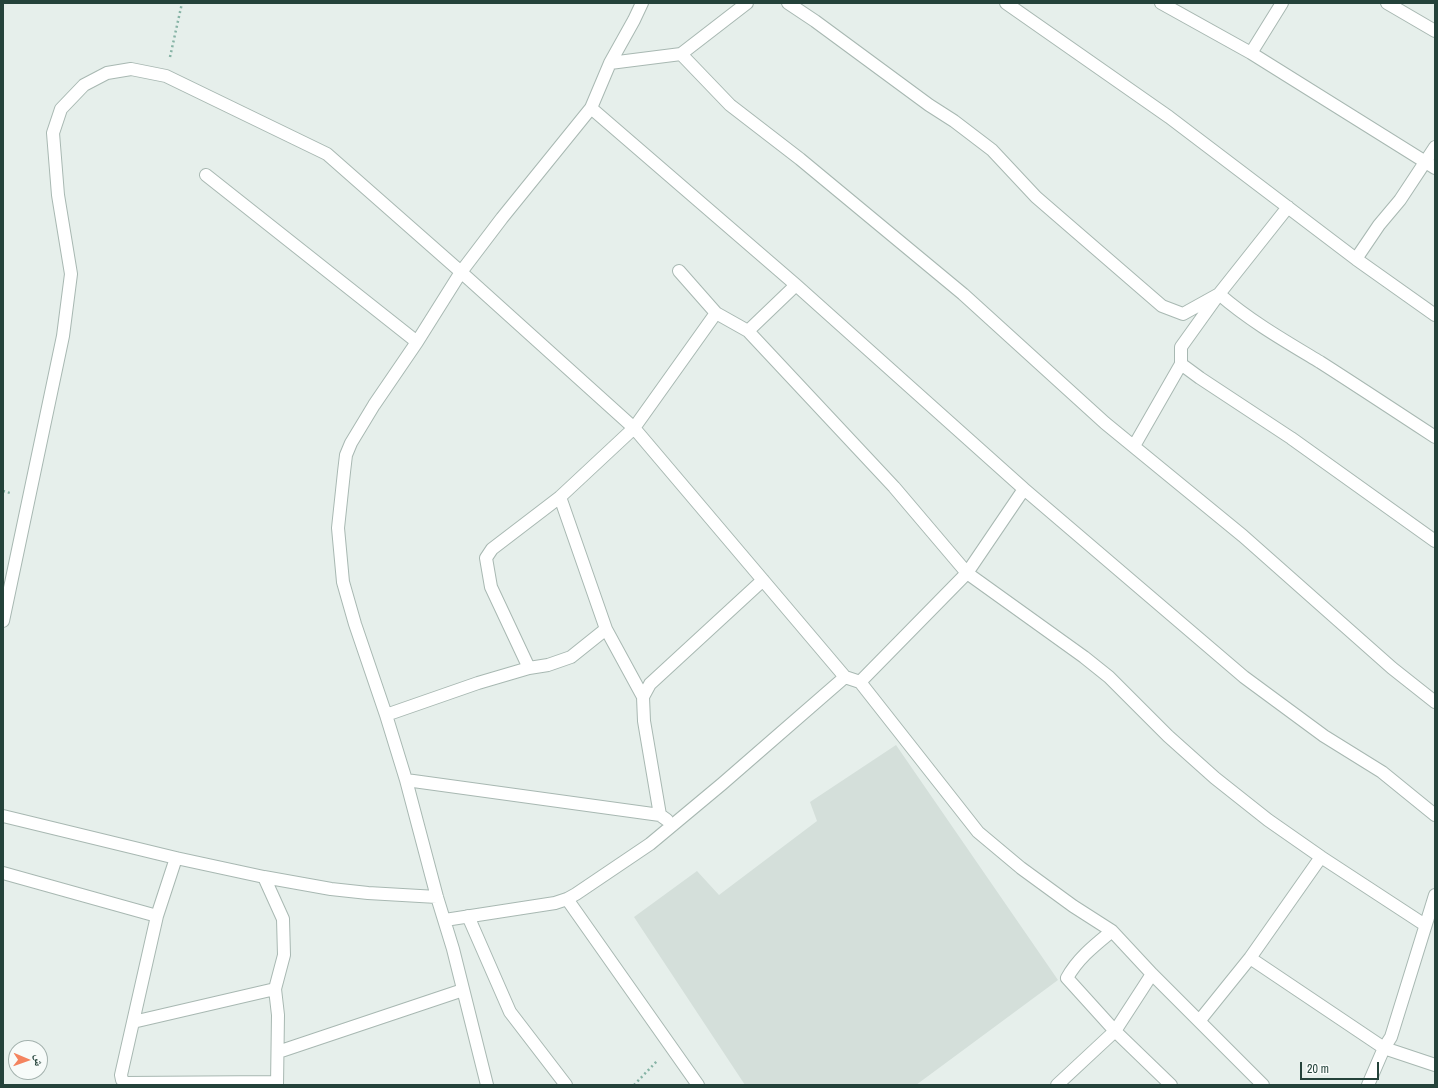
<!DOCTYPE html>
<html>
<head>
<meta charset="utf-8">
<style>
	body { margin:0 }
	#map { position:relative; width:1438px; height:1088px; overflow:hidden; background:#e6efeb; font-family:"Archivo Narrow","Noto Naskh Arabic",sans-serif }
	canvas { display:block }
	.frame { position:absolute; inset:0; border:4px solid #24423a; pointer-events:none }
	.north { position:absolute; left:8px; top:1040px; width:40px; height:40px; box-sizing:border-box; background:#f7fbf9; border:1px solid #a3b1ad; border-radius:50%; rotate:92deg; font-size:11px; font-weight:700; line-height:16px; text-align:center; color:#24423a }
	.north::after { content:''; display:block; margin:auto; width:14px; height:18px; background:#f4845f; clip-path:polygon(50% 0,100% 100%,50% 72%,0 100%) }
	.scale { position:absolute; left:1300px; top:1062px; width:79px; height:18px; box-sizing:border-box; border:2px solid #24423a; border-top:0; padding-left:5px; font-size:12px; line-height:14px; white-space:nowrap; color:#24423a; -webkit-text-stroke:3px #f7fbf9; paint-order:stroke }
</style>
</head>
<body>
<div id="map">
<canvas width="1438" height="1088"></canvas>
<div class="frame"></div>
<div class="north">ش</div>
<div class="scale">20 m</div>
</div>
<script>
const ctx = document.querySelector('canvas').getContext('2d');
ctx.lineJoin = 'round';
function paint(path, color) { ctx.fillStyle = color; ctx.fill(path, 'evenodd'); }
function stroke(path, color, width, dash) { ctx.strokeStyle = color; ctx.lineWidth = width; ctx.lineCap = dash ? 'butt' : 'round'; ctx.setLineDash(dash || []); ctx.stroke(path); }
const built = new Path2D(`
	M896,745l162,235 -142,105h-171l-111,-168 63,-46 22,24 98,-74 -7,-19z`);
const path = new Path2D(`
	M170,57l12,-54
	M3,491l7,2
	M634,1085l24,-25`);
const street = new Path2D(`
	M788,3l27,18 114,84 25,16 38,29 44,47 126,109 21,8 36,-20c31,27 66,47 101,68 39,25 77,50 115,75
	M1006,3l163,114 187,142 79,56
	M1161,3l90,50 184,115
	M1387,3l48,28
	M1251,53l31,-50
	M681,54l49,51 70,54 163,135 142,129 138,113 149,132 43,34
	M610,63l71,-9 66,-51
	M591,108l205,177 228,204 220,188 80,59 58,36 53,43
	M206,175l211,167
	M1288,207l-69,87 -38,53v17l19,14 91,60 144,103
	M1356,259l23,-34 21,-25 35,-53
	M679,271l37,42 32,18 146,156 73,86 117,84 25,20 59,59 47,42 53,42 53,37 104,68
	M748,331l48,-46
	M1134,446l47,-82
	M560,497l46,132 37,68
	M3,621l60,-285 8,-62 -13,-79 -5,-62 8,-24 23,-24 23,-12 24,-4 35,7 161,78 134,118 173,156 211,249 15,5 118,150 43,36 52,38 39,25 40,43 111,111
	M529,668l-38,-81 -5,-29 6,-9 68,-52 74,-69 82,-115
	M860,682l107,-109 57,-84
	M386,715l92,-32 51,-15 19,-3 23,-8 35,-28
	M406,780l254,35 7,5
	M660,815l-16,-94 -1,-24 7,-13 113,-104
	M3,816l173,42 88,19 67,12 37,4 69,4
	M176,858l-19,58 -36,159 1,5 4,3 151,-1
	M3,873l154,43
	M264,877l19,42 1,36 -9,34 3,26 -1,70
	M567,899l131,186
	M468,916l42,96 56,73
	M445,920l110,-17 12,-4 9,-5 74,-50 72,-60 123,-107
	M1112,931c-17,14 -34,27 -45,47l48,53 56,54
	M1250,958l134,90 51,17
	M1200,1020l50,-62 71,-101
	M133,1022l142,-33
	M278,1052l185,-62
	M487,1085l-34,-136 -16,-52 -31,-117 -20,-65 -31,-91 -12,-42 -5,-54 6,-56 2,-17 5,-12 23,-38 43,-63 44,-70 41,-54 89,-110 19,-45 24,-43 8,-17
	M1057,1085l58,-54 37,-57
	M1368,1085l16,-37 7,-11 44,-142`);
paint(built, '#d4dfda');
stroke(street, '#a8b8b2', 14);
stroke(path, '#86b3a5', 2.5, [2, 3]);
stroke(street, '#fff', 12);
</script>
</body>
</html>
